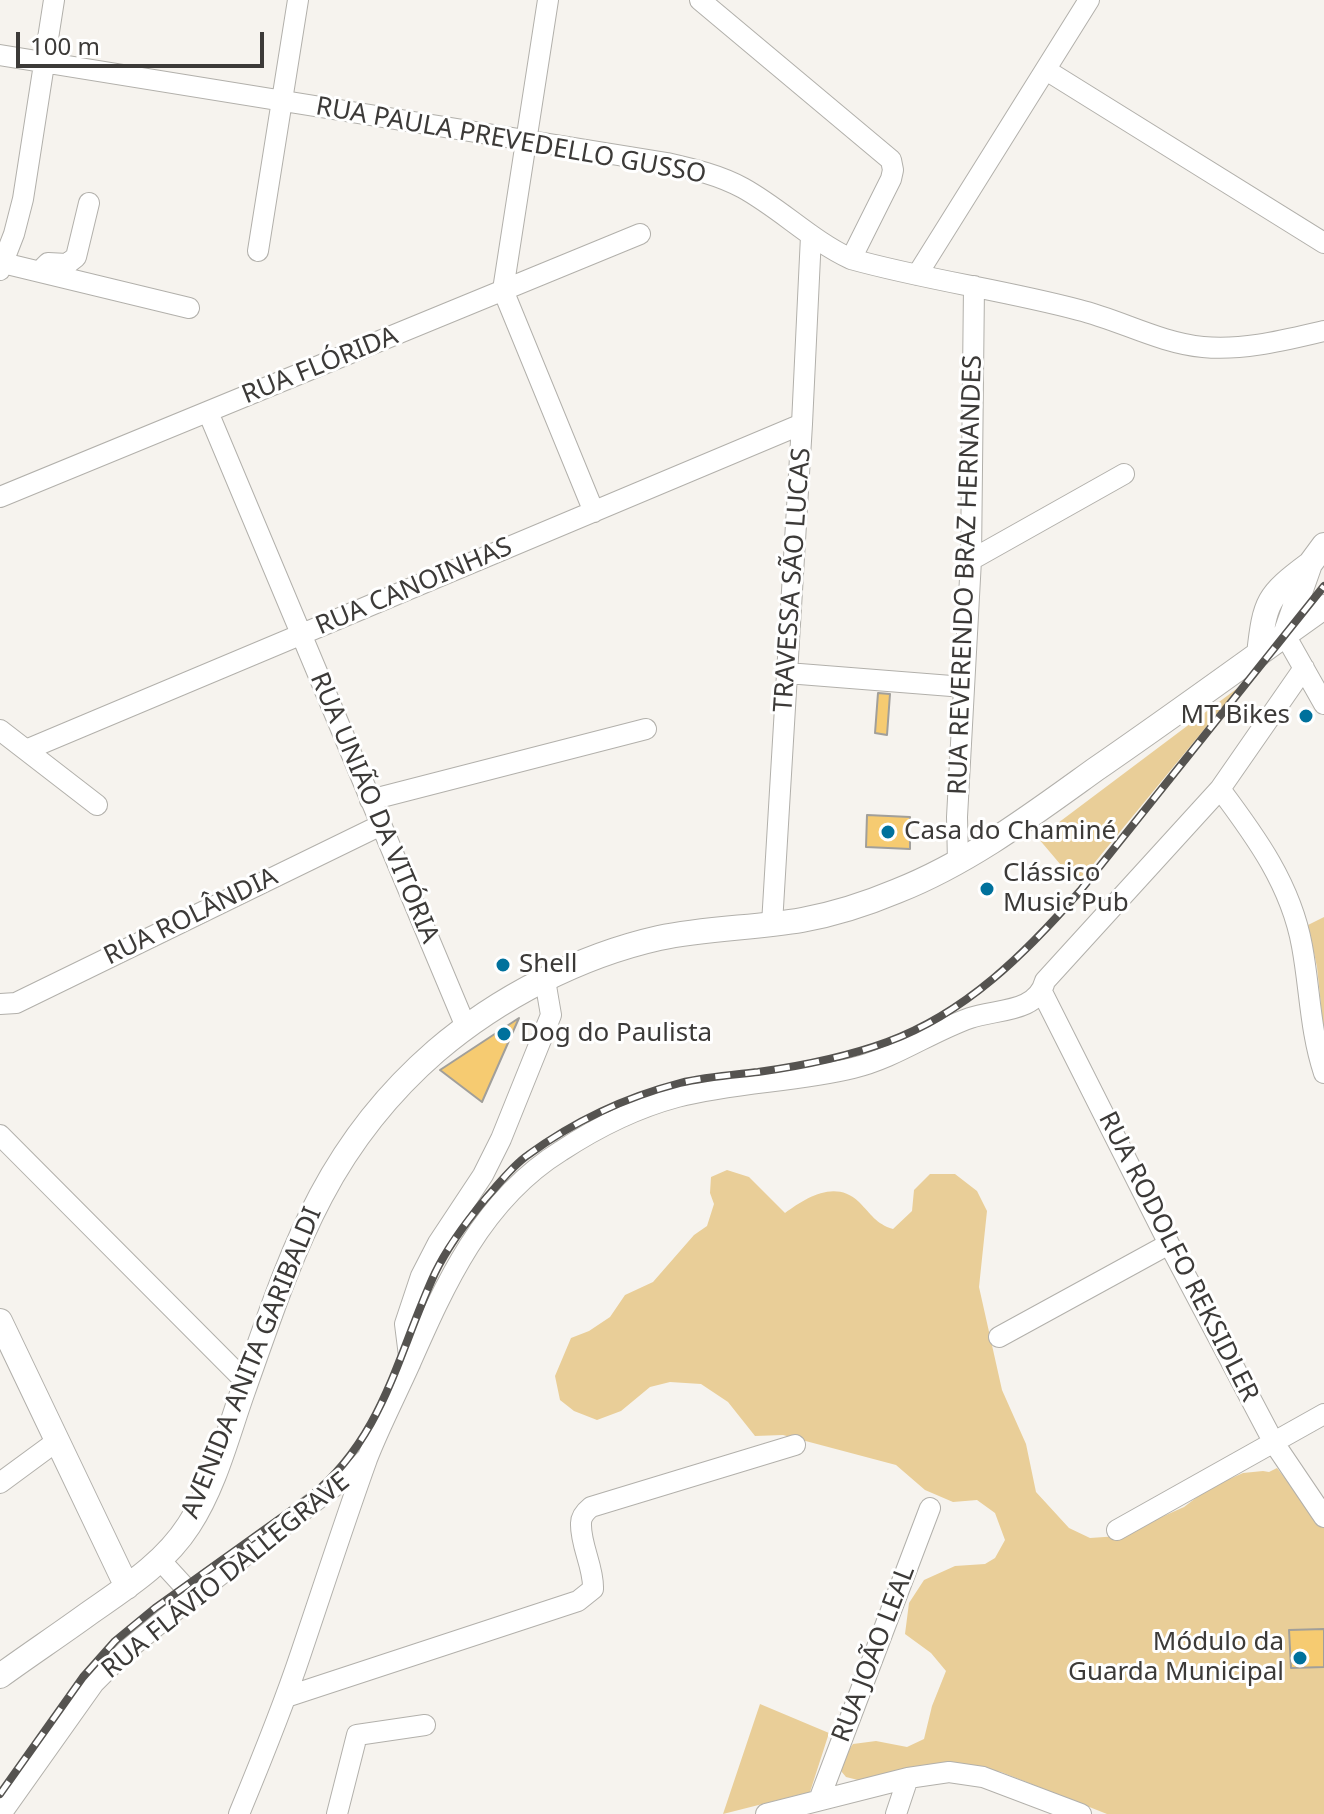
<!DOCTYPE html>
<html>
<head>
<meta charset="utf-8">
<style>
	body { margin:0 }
	#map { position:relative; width:1324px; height:1814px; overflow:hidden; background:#f6f3ee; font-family:"Noto Sans",sans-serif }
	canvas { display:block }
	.scale { position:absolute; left:16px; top:32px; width:248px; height:36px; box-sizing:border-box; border:4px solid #3c3a38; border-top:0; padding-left:10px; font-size:24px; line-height:28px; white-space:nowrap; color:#3c3a38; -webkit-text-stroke:6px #fff; paint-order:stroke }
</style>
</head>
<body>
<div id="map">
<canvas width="1324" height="1814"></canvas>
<div class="scale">100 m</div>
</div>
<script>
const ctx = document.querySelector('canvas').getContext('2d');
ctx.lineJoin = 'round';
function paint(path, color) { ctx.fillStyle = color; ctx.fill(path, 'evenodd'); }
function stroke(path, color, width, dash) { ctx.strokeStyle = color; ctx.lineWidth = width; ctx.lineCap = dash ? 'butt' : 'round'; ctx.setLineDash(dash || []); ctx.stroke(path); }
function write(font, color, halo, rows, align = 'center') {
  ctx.font = font + ' "Noto Sans",sans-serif'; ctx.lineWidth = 6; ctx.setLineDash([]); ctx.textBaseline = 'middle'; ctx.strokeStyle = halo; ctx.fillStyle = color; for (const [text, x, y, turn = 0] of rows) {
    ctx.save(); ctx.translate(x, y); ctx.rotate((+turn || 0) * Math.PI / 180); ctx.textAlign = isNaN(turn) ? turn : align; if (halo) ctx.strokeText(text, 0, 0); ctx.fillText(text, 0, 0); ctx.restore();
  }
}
const green = new Path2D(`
	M1239,687l-162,197 -39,-46z
	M1324,917v118l-7,-68 -9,-42z
	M727,1170l22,7 36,36c21,-15 50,-34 74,-11 12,12 17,22 34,27l19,-18 2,-21 16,-16h25l22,17 10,20 -8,76 23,103 24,54 10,48 33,36 21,10 29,-2 65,-29 25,-19 34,-15 20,-2 6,1 8,-4 25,32 22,20v294h-217l-106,-42 -45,-8 -90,18 -20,-5 -5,-6 4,-16 8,-11 23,-3 31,6 17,-8 8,-33 14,-35 -15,-18 -26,-19 4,-31 15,-23 31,-14 30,-2 10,-6 10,-18 -10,-27 -18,-13 -24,2 -28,-12 -29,-25 -113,-30 -28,1 -27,-34 -27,-18 -31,-2 -20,5 -29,24 -24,9 -23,-9 -14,-11 -5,-24 16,-38 18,-7 21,-14 15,-22 28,-13 41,-47 13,-9 7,-22 -4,-11 1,-16z
	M760,1704l69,29 -19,59 -87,22z`);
const building = new Path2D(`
	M878,693l12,1 -3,41 -12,-2z
	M867,815l43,2v32l-44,-2z
	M519,1018l-37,84 -42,-32z
	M1324,1629v38l-33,1 -2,-38z`);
const minor = new Path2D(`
	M548,0l-45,290 91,222
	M700,0l191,160 2,10 -2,9 -40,80
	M0,55l667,108c26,6 52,12 76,25 38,21 69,53 108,71 75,21 153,31 228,51 41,10 81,33 124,37 40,4 82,-7 121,-16
	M1046,70l278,173
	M258,251l40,-251
	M3,263l186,45
	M43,268l5,-5 19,1 9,-7 13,-54
	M0,270l14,-36 9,-35 31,-199
	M917,275l172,-275
	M208,412l258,615
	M0,497l640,-263
	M971,560l153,-86
	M1285,635l39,69
	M787,673l177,14
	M0,730l97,75
	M26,750l776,-326
	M1220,789c36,48 71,96 82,157 8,43 8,85 22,127
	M370,800l276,-71
	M958,863l-1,-46 14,-257 3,-274
	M772,924l30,-500 9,-188
	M1042,992l127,252 105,199 50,74
	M0,1004l16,-1 365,-178
	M0,1135l246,247
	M999,1337l170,-93
	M410,1364l-5,-40 16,-48 17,-33 45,-68 18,-36 50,-124 -6,-35
	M0,1483l57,-42
	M1117,1530l207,-116
	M160,1560l33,36
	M286,1697l292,-96 15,-12c1,-22 -13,-44 -12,-66 0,-7 5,-12 10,-16l204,-62
	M819,1800l111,-292
	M1,1814l93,-131 32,-32 67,-55 162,-126 11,-11
	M239,1814c22,-53 44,-107 62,-161 22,-65 43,-130 66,-194 12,-31 28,-62 42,-93 36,-82 73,-166 152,-215 35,-23 75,-43 116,-54 57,-15 118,-15 176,-29 42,-10 77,-36 117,-50 26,-9 67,-5 75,-37l175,-192 84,-121
	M337,1814l20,-79 68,-10
	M766,1814l142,-36 41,-6 34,5 98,37
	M896,1814l12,-36`);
const major = new Path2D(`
	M1285,635l25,-71 14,-19
	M1259,654c6,-53 8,-58 51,-90
	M0,1321l127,266
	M0,1676c29,-21 59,-41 88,-62 37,-26 76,-50 101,-89 26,-40 38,-89 54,-134 48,-135 80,-242 193,-340 62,-53 143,-95 223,-113 47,-10 96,-10 143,-18 33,-6 64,-16 95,-29 73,-29 135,-76 199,-122 77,-53 152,-108 228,-162`);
const rail = new Path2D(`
	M0,1794l83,-117 32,-36 40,-33 155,-111c74,-60 87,-142 125,-224 13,-27 32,-52 51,-75 13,-14 26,-32 42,-43 45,-33 98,-58 152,-72 25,-6 52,-8 78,-11 43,-6 88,-15 129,-30 79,-29 139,-89 193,-151l244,-305`);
const markers = [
	[1306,716,8,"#00719c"],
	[888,832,8,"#00719c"],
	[987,889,8,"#00719c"],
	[503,965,8,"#00719c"],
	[504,1034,8,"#00719c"],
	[1300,1658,8,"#00719c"]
];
const streetNames = [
	["RUA PAULA PREVEDELLO GUSSO",511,141,10],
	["RUA FLÓRIDA",320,366,-22],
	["RUA REVERENDO BRAZ HERNANDES",966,575,-88],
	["TRAVESSA SÃO LUCAS",793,580,-86],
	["RUA CANOINHAS",414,587,-23],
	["RUA UNIÃO DA VITÓRIA",374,808,67],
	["RUA ROLÂNDIA",191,917,-26],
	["RUA RODOLFO REKSIDLER",1178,1257,63],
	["AVENIDA ANITA GARIBALDI",252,1363,-68],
	["RUA FLÁVIO DALLEGRAVE",226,1576,-39],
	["RUA JOÃO LEAL",874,1654,-69]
];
const poiNames = [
	["MT Bikes",1290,716,"right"],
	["Casa do Chaminé",904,832],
	["Clássico",1003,874],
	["Music Pub",1003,904],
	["Shell",519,965],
	["Dog do Paulista",520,1034],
	["Módulo da",1284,1643,"right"],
	["Guarda Municipal",1284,1673,"right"]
];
paint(green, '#e9ce98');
paint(building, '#f6cb71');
stroke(building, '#a19f9a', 2);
stroke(minor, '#b2b0ab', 22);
stroke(major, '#b2b0ab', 26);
stroke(minor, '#fff', 20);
stroke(major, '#fff', 24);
stroke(rail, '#555350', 8);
stroke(rail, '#fff', 5, [15]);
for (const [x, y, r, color] of markers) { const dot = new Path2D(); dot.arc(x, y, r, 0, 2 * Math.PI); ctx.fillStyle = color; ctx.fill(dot); stroke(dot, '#fff', 3); }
write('26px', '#3c3a38', '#fff', streetNames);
write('26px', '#3c3a38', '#fff', poiNames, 'left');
</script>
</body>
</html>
